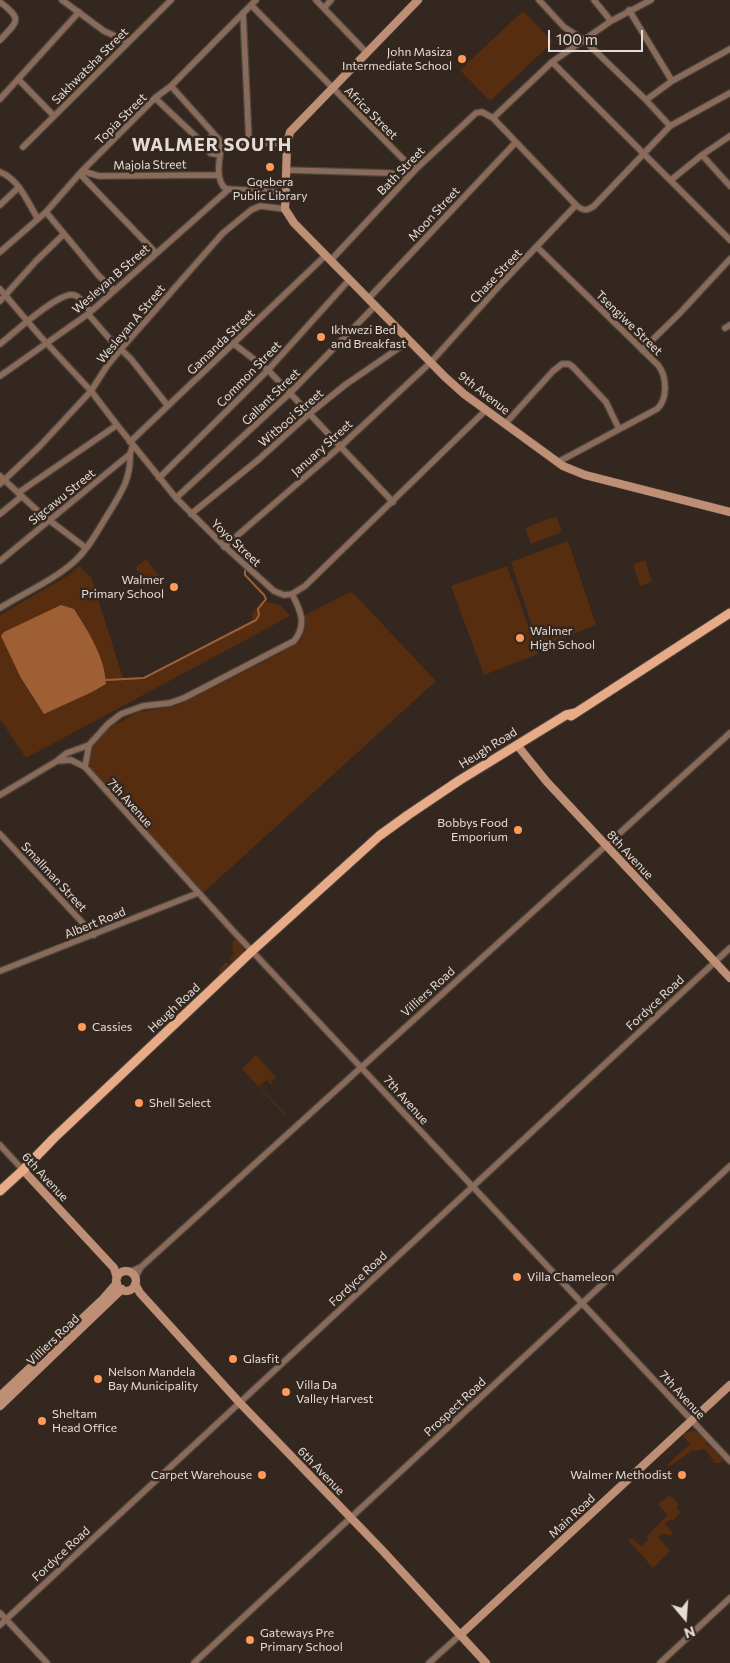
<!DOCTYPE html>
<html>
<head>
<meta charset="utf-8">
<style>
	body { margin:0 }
	#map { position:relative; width:730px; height:1663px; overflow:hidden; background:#34271f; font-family:Commissioner,sans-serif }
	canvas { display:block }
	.north { position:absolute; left:660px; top:1593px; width:50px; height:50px; -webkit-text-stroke:4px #34271f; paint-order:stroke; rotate:162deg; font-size:14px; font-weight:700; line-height:20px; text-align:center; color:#e5dcd6 }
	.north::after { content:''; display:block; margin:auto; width:18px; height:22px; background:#e5dcd6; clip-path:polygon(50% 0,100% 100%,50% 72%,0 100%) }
	.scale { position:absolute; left:548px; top:30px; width:95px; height:22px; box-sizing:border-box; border:2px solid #e5dcd6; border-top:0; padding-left:6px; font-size:15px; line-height:18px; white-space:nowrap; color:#e5dcd6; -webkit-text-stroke:4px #34271f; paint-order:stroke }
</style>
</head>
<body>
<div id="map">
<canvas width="730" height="1663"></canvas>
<div class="north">N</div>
<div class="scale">100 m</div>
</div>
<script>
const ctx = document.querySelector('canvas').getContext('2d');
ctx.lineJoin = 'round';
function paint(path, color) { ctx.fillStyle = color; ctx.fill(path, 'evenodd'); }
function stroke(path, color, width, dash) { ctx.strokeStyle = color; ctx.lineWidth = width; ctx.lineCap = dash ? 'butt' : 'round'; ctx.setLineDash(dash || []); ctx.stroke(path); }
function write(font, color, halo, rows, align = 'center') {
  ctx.font = font + ' Commissioner,sans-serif'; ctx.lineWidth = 5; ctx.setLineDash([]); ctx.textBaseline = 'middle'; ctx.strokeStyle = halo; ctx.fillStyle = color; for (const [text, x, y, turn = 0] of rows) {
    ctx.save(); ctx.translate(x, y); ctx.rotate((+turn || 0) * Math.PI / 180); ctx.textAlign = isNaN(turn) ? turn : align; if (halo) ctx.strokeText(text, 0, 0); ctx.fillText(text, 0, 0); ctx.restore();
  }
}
const green = new Path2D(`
	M523,11l30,31 -63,59 -30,-31z
	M556,516l6,16 -31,12 -6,-16z
	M568,541l28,84 -57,22 -28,-85z
	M146,559l14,18 -11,9 -14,-18z
	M645,560l7,22 -12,4 -7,-22z
	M79,566l12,11 32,101 21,2 109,-58 -1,-8 10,-13 18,4 10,11 -264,142 -26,-39v-104l69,-40z
	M507,566l31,88 -54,21 -33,-89z
	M350,592l5,3 81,86 -233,212 -111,-122 -4,-9 1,-10 8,-12 15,-14 27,-14 38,-6 102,-52 21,-13 5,-12v-14z
	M235,940h2l6,7 1,7 -9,10c-7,1 -11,5 -12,12h-3c-3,-7 1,-9 6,-14l2,2 4,-2 -3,-3 6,-6 -4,-4 2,-2 -1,-4z
	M256,1055l20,22 -3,3 -4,-1 4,3 -2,3 -4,-5 -8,6 28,29 -1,1 -44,-47z
	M692,1431h3l9,6 2,7 7,5 10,11 -3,3h-5l-10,-14 -10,2 -2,-1 -24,17 -2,-2 23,-21 -8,-10z
	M670,1495l9,10 -3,3 5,4 -8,8 -2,-1 -6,5 8,9 -3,3 -7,-3 -5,4 12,14 -17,17 -24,-27 3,-3 6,6h1l2,2 8,-7 -2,-3 21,-21 -10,-11z`);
const water = new Path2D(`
	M61,605l13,4c14,22 31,48 32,75l-14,8 -48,22 -23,-36 -20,-42 3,-4z`);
const stream = new Path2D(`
	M106,680l38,-2 112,-58 3,-5 -1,-6 8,-10 -2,-4 -19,-20v-6`);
const street = new Path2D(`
	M62,0l42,31 24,11
	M316,0l50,52
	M539,0l25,27 20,13 62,60 24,26
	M594,0l17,21
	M0,2c23,18 18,19 0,38
	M251,5l153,155 12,9
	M324,8l7,-8
	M629,10l43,71
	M243,13l6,129
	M552,62l178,178
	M18,79l36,37
	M171,86l51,57
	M155,98l51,48
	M0,99l79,-87
	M646,100l26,-19 58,-32
	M493,118l59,-56 59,-41 40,-21
	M215,136h-3l-5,4 -1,6 4,7 10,2
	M23,147l148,-147
	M702,155l28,31
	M286,170l103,3 20,3
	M82,171l17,5 120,-1
	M0,172c19,7 28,31 38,47
	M80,174l76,79
	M671,180l31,-25 28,-19
	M285,192l-59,-3c-12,-9 -6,-33 -4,-46l27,-1 38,2
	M0,205l19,-18
	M46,212l53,64 15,14
	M537,247l121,118c9,11 10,34 -1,44l-99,53
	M0,252l46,-40 36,-41 73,-73 16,-12 85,-86
	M331,260l85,-91 60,-56 6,-1 11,6 83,87c7,6 11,6 18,1l76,-80 60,-33
	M0,289l40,47 51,55 26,34 59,73 45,45 53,48 10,4 8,-1 13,-8 181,-176
	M368,299l148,-157
	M0,301l36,-40 28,-27
	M88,314l20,23 23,22 37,47
	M725,328l5,-3
	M0,344c13,-10 59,-53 74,-49 7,2 12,11 16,16
	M234,344l34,26 125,132
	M642,350l37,-36 51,-55
	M0,376l88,-62 141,-125
	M505,424l48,-53 9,-7h7l4,3 33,35 13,27
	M130,442l196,-187
	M0,476l41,38 45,34
	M159,478l109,-108 81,-90
	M0,484l40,-38 51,-55 16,-25 14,-17 102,-116 28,-23 9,-4 25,3
	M18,493l99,-68
	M176,498l114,-105 85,-87
	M0,514l22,-18
	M191,514l67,-54 51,-46 36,-29 64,-44
	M224,547l117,-101 90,-84 69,-77 76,-80
	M0,561l130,-107 3,-9
	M0,608c24,-15 54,-28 75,-47 15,-14 24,-33 35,-50 12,-20 21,-33 20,-57
	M58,760l9,-7 22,-8
	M85,767l4,-22 19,-21 13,-10 22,-8 27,-3 14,-5 110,-57c13,-16 7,-30 -2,-47
	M0,795l57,-34 14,-1 14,7 150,166 495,528
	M0,834l94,101
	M0,971l198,-78
	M0,1145l23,25
	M130,1272l11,-5
	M135,1278l6,-11 589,-534
	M0,1613l47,50
	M0,1625l730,-677
	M194,1663l536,-497
	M429,1663l31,-28
	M660,1663l70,-65`);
const secondary = new Path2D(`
	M418,0l-128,132 -3,12 -2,65 9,14 151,154 19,17 99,72 22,9 145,37
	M517,745l30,37 183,196
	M23,1170l91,98 3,10
	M116 1281a10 10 0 1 1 20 0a10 10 0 1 1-20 0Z
	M135,1284l5,9 99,109 143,148 104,113
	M0,1396l103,-97 14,-16
	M0,1406l122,-117
	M460,1635l270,-250`);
const primary = new Path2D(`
	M571,716l159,-103
	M0,1191l23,-21 31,-32 198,-187 127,-115 29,-21 52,-35 106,-65 9,-2`);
const markers = [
	[462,59,5,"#ff9b5a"],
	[270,167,5,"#ff9b5a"],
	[321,337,5,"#ff9b5a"],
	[174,587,5,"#ff9b5a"],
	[520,638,5,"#ff9b5a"],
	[518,830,5,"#ff9b5a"],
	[82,1027,5,"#ff9b5a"],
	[139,1103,5,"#ff9b5a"],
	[517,1277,5,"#ff9b5a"],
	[233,1359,5,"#ff9b5a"],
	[98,1379,5,"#ff9b5a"],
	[286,1392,5,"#ff9b5a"],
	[42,1421,5,"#ff9b5a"],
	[262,1475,5,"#ff9b5a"],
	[682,1475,5,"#ff9b5a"],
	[250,1640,5,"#ff9b5a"]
];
const poiNames = [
	["John Masiza",452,52,"right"],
	["Intermediate School",452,66,"right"],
	["Gqebera",270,182,"center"],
	["Public Library",270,196,"center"],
	["Ikhwezi Bed",331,330],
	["and Breakfast",331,344],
	["Walmer",164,580,"right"],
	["Primary School",164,594,"right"],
	["Walmer",530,631],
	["High School",530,645],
	["Bobbys Food",508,823,"right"],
	["Emporium",508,837,"right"],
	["Cassies",92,1027],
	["Shell Select",149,1103],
	["Villa Chameleon",527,1277],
	["Glasfit",243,1359],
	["Nelson Mandela",108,1372],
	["Bay Municipality",108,1386],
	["Villa Da",296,1385],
	["Valley Harvest",296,1399],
	["Sheltam",52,1414],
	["Head Office",52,1428],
	["Carpet Warehouse",252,1475,"right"],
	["Walmer Methodist",672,1475,"right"],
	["Gateways Pre",260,1633],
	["Primary School",260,1647]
];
const streetNames = [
	["Sakhwatsha Street",90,66,-45],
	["Africa Street",371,113,45],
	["Topia Street",121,119,-45],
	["Majola Street",150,165,-1],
	["Bath Street",401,171,-46],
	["Moon Street",434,214,-47],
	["Chase Street",496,276,-47],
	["Wesleyan B Street",111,279,-41],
	["Tsengiwe Street",629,323,44],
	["Wesleyan A Street",131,324,-50],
	["Gamanda Street",221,342,-44],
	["Common Street",249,374,-46],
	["9th Avenue",484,393,38],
	["Gallant Street",271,397,-44],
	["Witbooi Street",291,418,-41],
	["January Street",322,448,-42],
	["Sigcawu Street",62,497,-39],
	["Yoyo Street",236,543,43],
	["Heugh Road",488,748,-32],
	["7th Avenue",130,803,48],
	["8th Avenue",630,855,47],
	["Smallman Street",54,877,47],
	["Albert Road",95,923,-22],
	["Villiers Road",428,992,-42],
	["Fordyce Road",655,1003,-43],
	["Heugh Road",174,1008,-43],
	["7th Avenue",406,1100,48],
	["6th Avenue",45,1177,47],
	["Fordyce Road",358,1279,-43],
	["Villiers Road",53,1340,-44],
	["7th Avenue",682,1395,47],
	["Prospect Road",455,1407,-43],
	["6th Avenue",321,1471,46],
	["Main Road",572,1516,-43],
	["Fordyce Road",61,1554,-43]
];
const districtNames = [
	["WALMER SOUTH",212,145]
];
paint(green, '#572d0f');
paint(water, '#9f5f35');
stroke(stream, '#9f5f35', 2);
stroke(street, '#50443c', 8);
stroke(secondary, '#50443c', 9);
stroke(primary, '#50443c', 11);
stroke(street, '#886b5a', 5.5);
stroke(secondary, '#be8f74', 8);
stroke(primary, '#e7ab87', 9);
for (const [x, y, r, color] of markers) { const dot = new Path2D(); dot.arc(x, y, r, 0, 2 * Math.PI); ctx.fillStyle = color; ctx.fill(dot); stroke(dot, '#34271f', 2); }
write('12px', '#e5dcd6', '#34271f', poiNames, 'left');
write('12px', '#e5dcd6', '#34271f', streetNames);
ctx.letterSpacing = '1px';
write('bold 18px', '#e5dcd6', '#34271f', districtNames);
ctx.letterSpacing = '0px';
</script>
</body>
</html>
